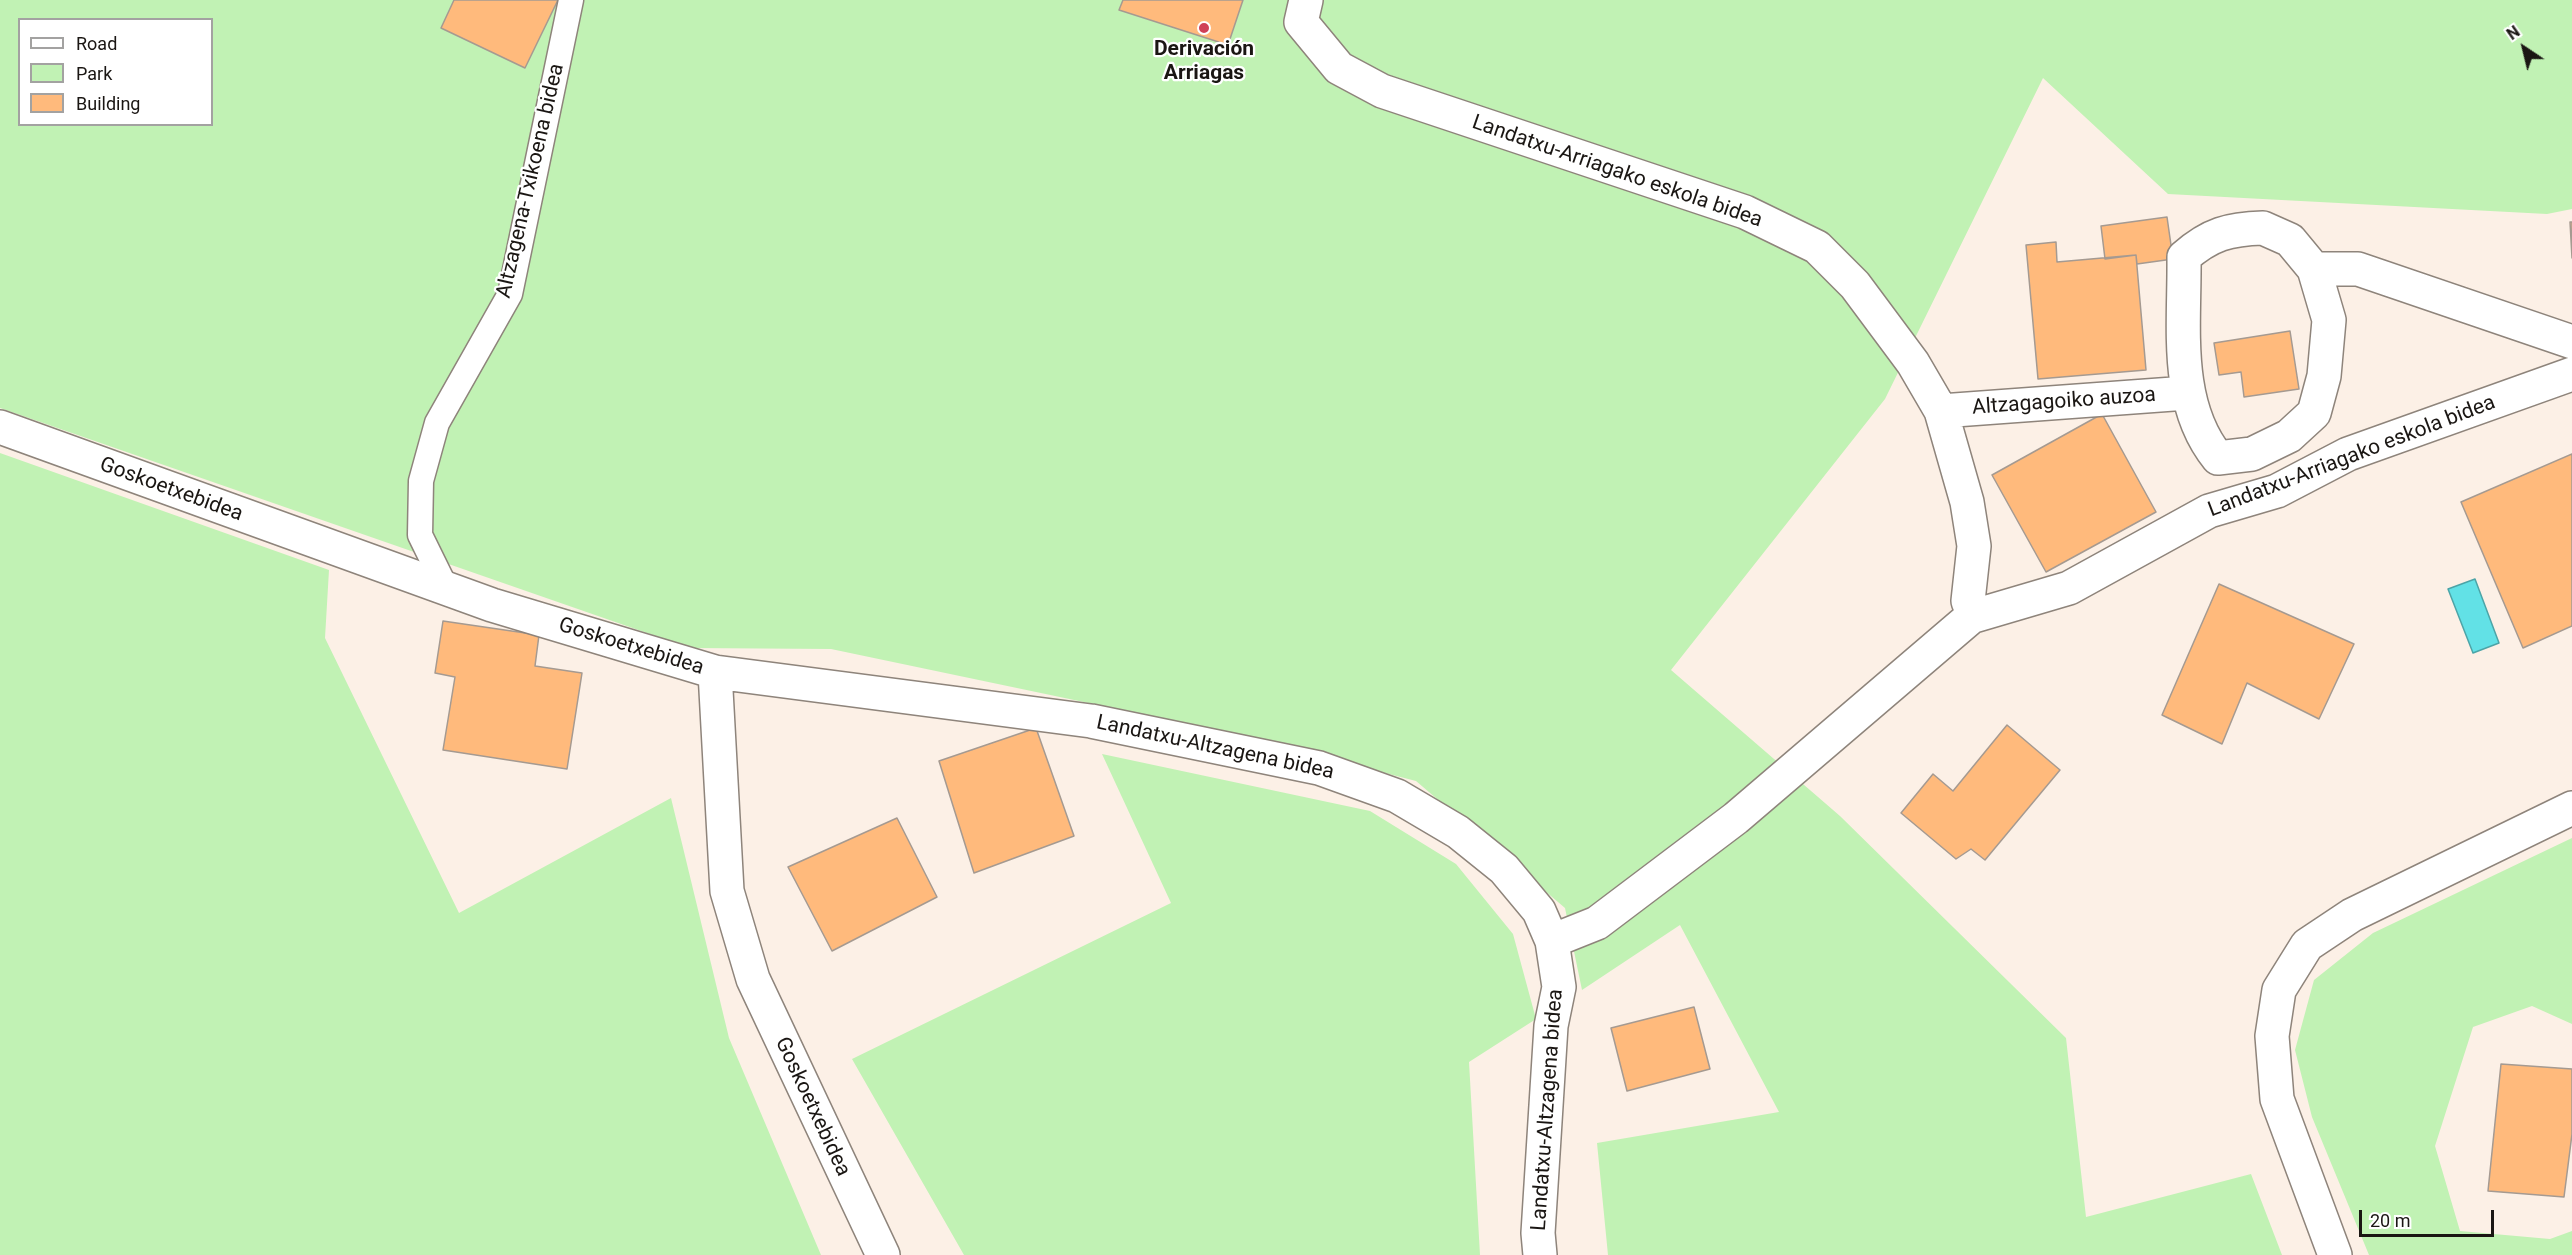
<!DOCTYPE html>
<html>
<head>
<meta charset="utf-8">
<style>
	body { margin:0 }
	#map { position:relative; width:2572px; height:1255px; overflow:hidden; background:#fcf0e6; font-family:Roboto,sans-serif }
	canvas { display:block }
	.legend { position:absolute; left:18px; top:18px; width:195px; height:108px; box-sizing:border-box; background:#fff; border:2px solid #a3a2a1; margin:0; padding:8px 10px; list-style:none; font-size:18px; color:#1a1613 }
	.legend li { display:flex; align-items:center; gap:12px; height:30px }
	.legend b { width:30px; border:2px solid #a3a2a1 }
	.north { position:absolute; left:2494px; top:18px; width:60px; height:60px; -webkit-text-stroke:4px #fff; paint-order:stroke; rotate:325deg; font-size:16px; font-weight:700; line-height:24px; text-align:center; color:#1a1613 }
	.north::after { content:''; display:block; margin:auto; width:21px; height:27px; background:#1a1613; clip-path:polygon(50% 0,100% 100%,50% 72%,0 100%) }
	.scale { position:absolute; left:2359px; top:1210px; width:135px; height:27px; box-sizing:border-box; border:3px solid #1a1613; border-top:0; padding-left:8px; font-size:18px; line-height:21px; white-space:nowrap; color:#1a1613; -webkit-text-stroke:4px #fff; paint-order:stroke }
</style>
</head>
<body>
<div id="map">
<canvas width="2572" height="1255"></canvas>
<ul class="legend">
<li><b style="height:8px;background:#fff"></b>Road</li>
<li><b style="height:16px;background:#c1f2b4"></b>Park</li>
<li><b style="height:16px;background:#ffba7c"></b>Building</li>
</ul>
<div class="north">N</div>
<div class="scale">20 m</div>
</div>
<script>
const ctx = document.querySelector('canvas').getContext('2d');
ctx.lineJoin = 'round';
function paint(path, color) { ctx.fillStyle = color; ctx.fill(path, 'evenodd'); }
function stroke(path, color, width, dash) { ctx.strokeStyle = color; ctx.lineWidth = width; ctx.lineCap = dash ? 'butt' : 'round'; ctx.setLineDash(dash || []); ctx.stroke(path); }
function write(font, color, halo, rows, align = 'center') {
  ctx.font = font + ' Roboto,sans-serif'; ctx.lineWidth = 4.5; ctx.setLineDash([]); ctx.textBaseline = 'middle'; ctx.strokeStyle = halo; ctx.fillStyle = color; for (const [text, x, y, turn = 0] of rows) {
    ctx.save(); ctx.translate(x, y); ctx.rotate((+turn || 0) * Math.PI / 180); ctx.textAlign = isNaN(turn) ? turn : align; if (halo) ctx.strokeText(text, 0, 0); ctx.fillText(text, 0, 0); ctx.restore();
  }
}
const green = new Path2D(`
	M0,0h2572v209l-25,5 -379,-20 -125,-116 -158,321 -214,271 169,146 226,222 20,179 165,-43 31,81h-674l-11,-112 182,-31 -99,-187 -98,65 -17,-82 -149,-127 -194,-50 -391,-82 -141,-1 -690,-240zM20,20h192v104h-192z
	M0,453l329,117 -4,68 134,275 212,-115 58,240 92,217h-821z
	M1102,754l268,57 86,53 57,70 23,85 -67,43 11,193h-516l-112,-196 319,-156z
	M2572,838v186l-40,-18 -59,21 -38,119 25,85 90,8 22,-8v24h-203l-57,-138 -17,-67 19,-70 59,-47z`);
const water = new Path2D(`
	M2475,579l24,64 -26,10 -25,-64z`);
const building = new Path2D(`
	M454,0h104l-33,68 -84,-40z
	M1123,0h120l-15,45 -109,-35z
	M2167,217l6,42 -36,5 -1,-9 -31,4 -4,-33z
	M2570,222h2v36z
	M2056,242l1,20 79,-7 10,115 -108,9 -12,-134z
	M2290,331l9,58 -55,8 -3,-25 -22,3 -5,-32z
	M2102,414l54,98 -110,60 -54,-97z
	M2572,454v172l-49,22 -62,-146z
	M2219,584l135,60 -35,75 -72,-36 -25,61 -60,-29z
	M443,621l96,14 -4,31 47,7 -15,96 -124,-19 12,-73 -20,-4z
	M2007,725l53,45 -75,90 -14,-11 -15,10 -55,-46 32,-39 20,17z
	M1036,728l38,108 -100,37 -35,-112z
	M897,818l40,79 -105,54 -44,-84z
	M1694,1007l16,62 -83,22 -16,-63z
	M2501,1064l71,5v65l-8,63 -76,-6z`);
const lane = new Path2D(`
	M447,590l-27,-55 1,-54 16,-58 73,-129 61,-294`);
const street = new Path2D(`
	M1306,0l-5,22 38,46 43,23 363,121 72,35 38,38 58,78 28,48 26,91 7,44 -6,55 6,15 95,-28 140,-77 68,-20 71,-37 224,-80
	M2263,228l27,12 24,29 15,51 -5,56 -10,37 -25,23 -37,18 -34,4c-45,-55 -33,-134 -34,-201 26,-23 45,-28 79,-29z
	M2314,269h44l214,73
	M1941,411l246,-18
	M0,427l492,178 223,67 376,49 228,47 78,28 61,36 46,37 35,42 13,30 7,46 -8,39 -13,207 2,22
	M715,672l12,219 26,88 130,276
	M1552,941l45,-18 139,-105 234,-200
	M2335,1255l-58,-156 -5,-63 7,-46 28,-45 45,-30 220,-107`);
const markers = [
	[1204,28,6,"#d04057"]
];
const poiNames = [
	["Derivación",1204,50],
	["Arriagas",1204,74]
];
const streetNames = [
	["Landatxu-Arriagako eskola bidea",1617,172,19],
	["Altzagena-Txikoena bidea",531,181,-77],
	["Altzagagoiko auzoa",2064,402,-4],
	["Landatxu-Arriagako eskola bidea",2352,457,-21],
	["Goskoetxebidea",171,490,20],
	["Goskoetxebidea",631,647,17],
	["Landatxu-Altzagena bidea",1215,748,12],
	["Goskoetxebidea",812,1107,65],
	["Landatxu-Altzagena bidea",1548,1110,-86]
];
paint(green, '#c1f2b4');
paint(water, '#62e1e6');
stroke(water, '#4ca4a7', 1.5);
paint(building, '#ffba7c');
stroke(building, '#a59a91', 1.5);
stroke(lane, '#8e847b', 27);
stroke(street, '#8e847b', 36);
stroke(lane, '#fff', 24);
stroke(street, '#fff', 33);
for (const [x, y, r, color] of markers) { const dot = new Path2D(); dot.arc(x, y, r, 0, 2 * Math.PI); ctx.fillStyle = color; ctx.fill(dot); stroke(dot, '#fff', 2); }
write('bold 21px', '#1a1613', '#fff', poiNames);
write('21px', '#1a1613', '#fff', streetNames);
</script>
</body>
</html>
